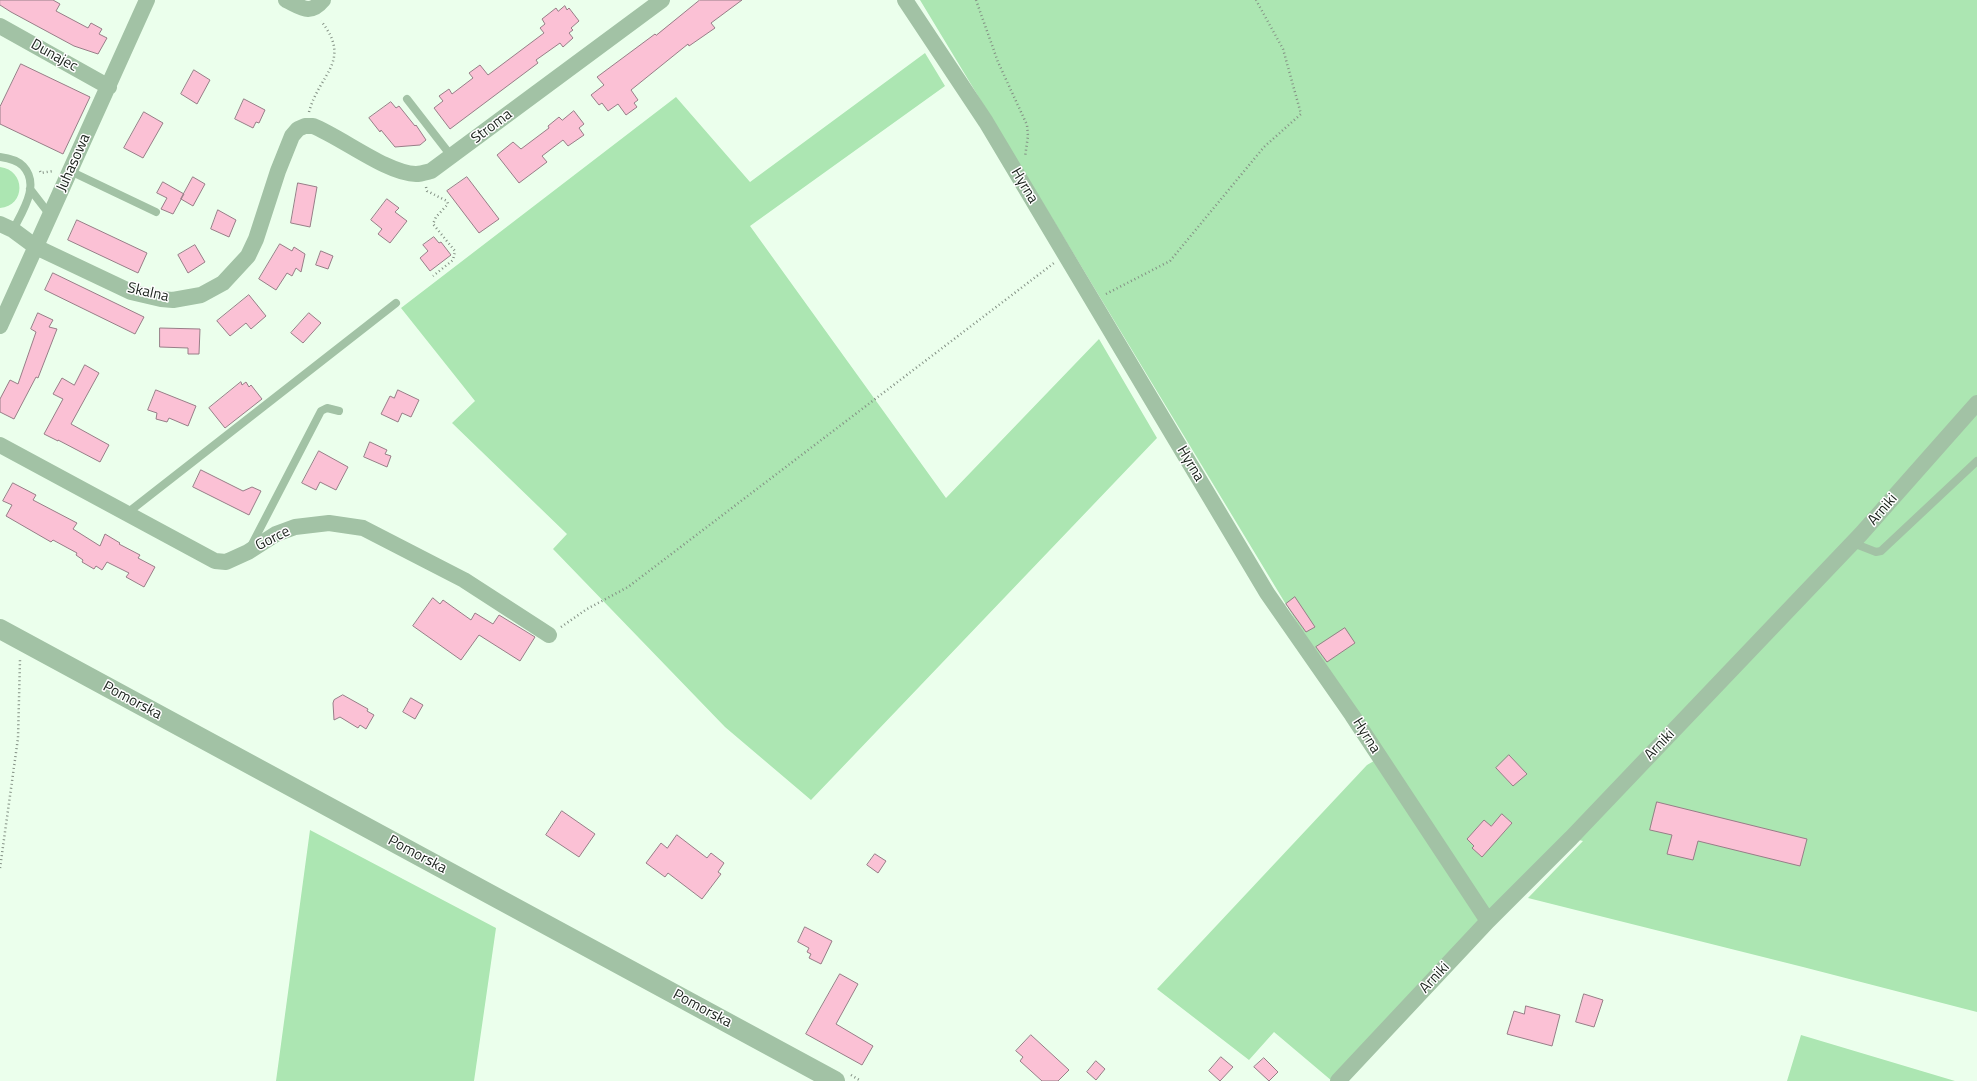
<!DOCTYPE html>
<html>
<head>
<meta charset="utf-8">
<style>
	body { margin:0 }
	canvas { display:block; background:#ebffec }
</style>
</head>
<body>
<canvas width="1977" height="1081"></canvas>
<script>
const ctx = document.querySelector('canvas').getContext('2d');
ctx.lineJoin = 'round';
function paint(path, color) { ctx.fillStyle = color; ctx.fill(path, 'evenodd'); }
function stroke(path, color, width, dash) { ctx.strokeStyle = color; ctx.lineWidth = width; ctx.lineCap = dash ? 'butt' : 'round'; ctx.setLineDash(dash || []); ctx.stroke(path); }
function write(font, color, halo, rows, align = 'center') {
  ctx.font = font + ' "Titillium Web",sans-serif'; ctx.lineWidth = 3; ctx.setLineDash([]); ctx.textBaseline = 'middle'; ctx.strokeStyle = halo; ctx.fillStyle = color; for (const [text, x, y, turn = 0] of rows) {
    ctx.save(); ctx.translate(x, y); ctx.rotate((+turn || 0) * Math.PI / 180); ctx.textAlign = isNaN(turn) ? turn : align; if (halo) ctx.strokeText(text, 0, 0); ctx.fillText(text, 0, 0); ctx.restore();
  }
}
const green = new Path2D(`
	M920,0h1057v1012l-174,-45 -275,-69 55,-57 -12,-3 -239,243 -58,-49 -25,28 -92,-71 210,-224 12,-7z
	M925,53l20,33 -195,140 196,272 153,-159 58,99 -346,362 -86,-73 -172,-178 14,-15 -115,-111 23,-22 -74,-93 275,-211 74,85z
	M0,167c26,3 26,39 0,41z
	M310,830l186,98 -22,153h-198z
	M1801,1035l154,46h-168z`);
const building = new Path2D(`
	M0,0h53l7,4 -4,7 32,17 3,-5 11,6 -3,5 8,4 -9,16 -24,-8 -63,-34 -11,-7z
	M700,0h42l-31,23 4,5 -26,18 -1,-2 -57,46 7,10 -4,3 3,4 -11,8 -8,-11 -10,7 -6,-8 -3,2 -8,-10 13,-10 -7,-8 58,-43 1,1z
	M565,6l2,4 2,-2 10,13 -8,7 2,2 -4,3 4,5 -10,9 -3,-4 -24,17 2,3 -88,66 -16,-21 9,-7 -4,-5 10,-7 3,5 21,-16 -4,-5 11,-8 8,10 56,-42 -4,-5 5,-4 -3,-5 14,-11 2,3z
	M21,64l69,33 -27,57 -63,-30v-17z
	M194,70l16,10 -13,24 -16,-10z
	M244,99l21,11 -6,13 -3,-1 -3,6 -18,-9z
	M391,102l5,6 3,-2 16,20 1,-1 10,15 -6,5 -25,2 -14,-17 -1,2 -11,-14z
	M574,111l10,13 -5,4 5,7 -16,11 -5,-6 -21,16 5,6 -28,21 -22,-28 16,-13 8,7 28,-21 -1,-2 11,-9 3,3z
	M144,112l19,11 -20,35 -19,-10z
	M193,177l12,7 -12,22 -12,-7z
	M467,177l32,42 -20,14 -32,-42z
	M163,182l21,12 -11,20 -12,-5 6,-11 -10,-5z
	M298,183l19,4 -7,40 -19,-4z
	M387,199l12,9 -4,4 12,9 -17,22 -12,-9 4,-5 -11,-9z
	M218,210l18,10 -7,17 -18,-8z
	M77,220l70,33 -9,20 -70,-33z
	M434,237l5,6 2,-1 10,13 -21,16 -10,-13 8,-7 -5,-6z
	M280,244l12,7 2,-4 11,7 -4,18 -5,-4 -4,8 -5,-3 -11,17 -17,-11z
	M195,245l10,17 -17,11 -10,-18z
	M321,251l12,5 -5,13 -12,-4z
	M53,273l91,44 -9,17 -90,-44z
	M249,295l17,21 -15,13 -5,-6 -16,13 -13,-15z
	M38,313l15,7 -4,7 8,2 -19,49 -2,-1 -22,42 -14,-7v-13l10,-19 8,4 18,-52 -5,-3z
	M309,313l12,10 -18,20 -12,-10z
	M160,328l40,1 -1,25h-11v-6l-28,-1z
	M85,365l14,8 -28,51 38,21 -9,17 -42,-22v1l-14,-7 19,-35 -10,-5 9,-16 12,7z
	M241,382l1,3 4,-3 3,5 2,-2 11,14 -37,29 -16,-20z
	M156,390l40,16 -8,20 -19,-8 -2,4 -11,-3 1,-6 -9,-3z
	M398,390l21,10 -8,17 -9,-4 -4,9 -17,-8 9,-18 4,2z
	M370,442l17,8 -2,4 6,2 -4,11 -23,-10z
	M319,451l29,16 -12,23 -16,-8 -4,8 -14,-7z
	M201,470l42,21 9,-4 9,4 -12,24 -56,-28z
	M13,483l23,12 -3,5 44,23 -4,6 27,17 5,-12 15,9 -1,1 21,11 -2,3 17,9 -11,20 -18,-10 3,-4 -22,-11 -5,8 -6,-4 -2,3 -12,-7 1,-2 -7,-5 1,-2 -24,-13 -2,2 -45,-26 6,-11 -9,-4z
	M1295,597l20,30 -9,5 -20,-28z
	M433,598l7,6 3,-4 28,20 4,-7 18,11 6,-9 36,22 -15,24 -41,-26 -18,25 -48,-34z
	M1345,628l10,15 -28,19 -11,-15z
	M343,695l25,14 -1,2 7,4 -8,14 -6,-4 -2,3 -18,-11 -6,3 -1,-17 1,-3z
	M411,698l12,7 -8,14 -12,-7z
	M1509,755l18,19 -14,12 -17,-18z
	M1657,802l150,37 -7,27 -102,-25 -5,19 -26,-6 5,-19 -22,-5z
	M562,811l33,23 -16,23 -33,-22z
	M1502,814l10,9 -30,34 -10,-9 2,-2 -7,-7 17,-19 7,6z
	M677,835l30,23 4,-5 13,10 -6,9 3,2 -19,25 -34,-26 -3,4 -19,-14 15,-20 6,5z
	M875,854l11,7 -8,12 -11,-8z
	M805,927l27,14 -11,23 -12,-6 2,-4 -4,-2 2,-4 -11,-6z
	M840,974l18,10 -22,40 37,22 -11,19 -56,-31z
	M1584,994l19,6 -9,27 -18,-5z
	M1526,1006l34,9 -8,31 -45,-12 7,-23 10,3z
	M1031,1035l38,35 -11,11h-16l-22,-20 3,-4 -7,-6z
	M1221,1057l12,10 -13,14 -11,-10z
	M1264,1058l14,14 -9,9 -15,-14z
	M1096,1061l9,8 -9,11 -9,-8z`);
const path = new Path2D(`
	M976,0l22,62 29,63 1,11 -3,21
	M309,112c10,-38 44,-51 12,-91
	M40,171l1,2 12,-2
	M426,187l1,4 20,10 1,3 -12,13 -3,7 22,27 -2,9 -20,16
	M1106,294l64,-33 94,-114 37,-33 -18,-65 -27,-49
	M561,627l26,-18 41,-22 426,-324
	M0,868l18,-130 2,-78
	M851,1075l10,6`);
const service = new Path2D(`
	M407,99l45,58
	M0,157c8,1 17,3 23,9 18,19 -1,46 -10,64
	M70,171l86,41
	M30,189l20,26
	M126,514l270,-211
	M1853,543l23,9 5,-1 96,-90
	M250,548l71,-137 6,-3 12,3`);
const minor = new Path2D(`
	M286,0c15,7 24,16 37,0
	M905,0l81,122 281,471 85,122 136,206
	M0,26l109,61
	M0,224l13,6 23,17 95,45 30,7 12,1 28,-5 22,-12 25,-27 8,-17 22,-68 14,-35 6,-7 7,-3h8c28,11 75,48 103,48 5,0 11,-2 15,-3l231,-171
	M0,326l147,-326
	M0,445l215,116 11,1 22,-10 28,-18 19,-7 34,-4 34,5 101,52 85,55
	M1338,1081l150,-160 83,-83 290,-304 116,-131`);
const tertiary = new Path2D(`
	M0,629l835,452`);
const streetNames = [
	["Dunajec",54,56,29],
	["Stroma",492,127,-37],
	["Juhasowa",74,163,-66],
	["Hyrna",1024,186,59],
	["Skalna",148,293,13],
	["Hyrna",1190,464,59],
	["Arniki",1883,510,-49],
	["Gorce",273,539,-27],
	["Pomorska",132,701,28],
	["Hyrna",1366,736,58],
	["Arniki",1660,745,-46],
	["Pomorska",417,855,28],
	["Arniki",1435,978,-47],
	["Pomorska",702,1009,28]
];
paint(green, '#ace6b2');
paint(building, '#fbc1d5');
stroke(building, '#977e87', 1);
stroke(path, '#839084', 2.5, [1, 3]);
stroke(service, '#a2c2a5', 8);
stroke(minor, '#a2c2a5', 16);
stroke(tertiary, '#a2c2a5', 20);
write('15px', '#1b221c', '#fff', streetNames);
</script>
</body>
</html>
